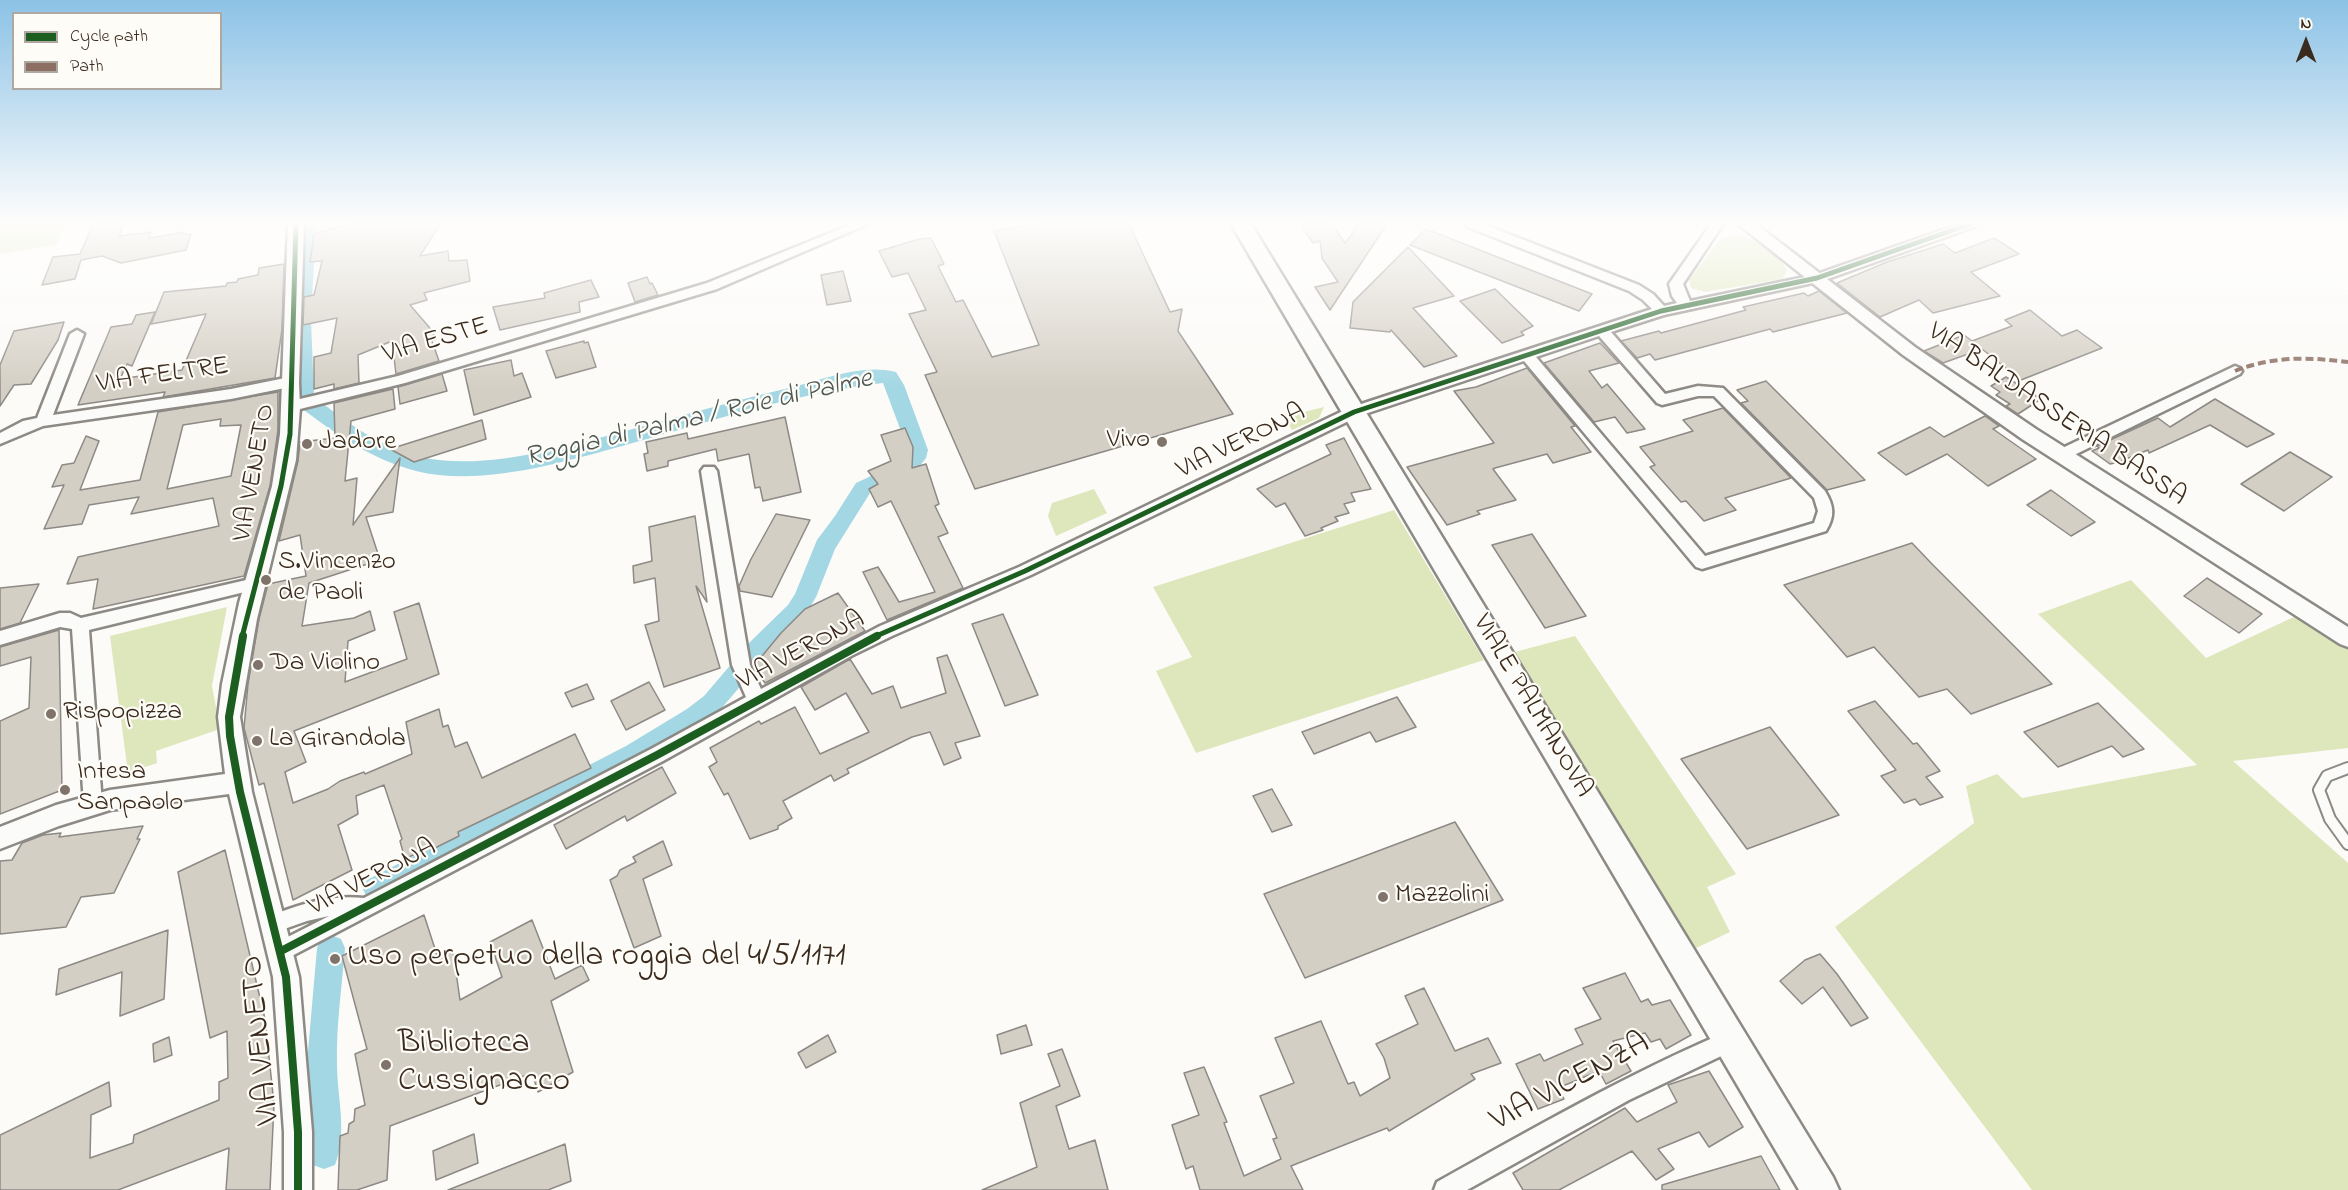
<!DOCTYPE html>
<html>
<head>
<meta charset="utf-8">
<style>
	body { margin:0 }
	#map { position:relative; width:2348px; height:1190px; overflow:hidden; background:#fcfbf8; font-family:"Indie Flower",sans-serif }
	canvas { display:block }
	.legend { position:absolute; left:12px; top:12px; width:210px; height:78px; box-sizing:border-box; background:#fdfcf7; border:2px solid #afa8a0; margin:0; padding:8px 10px; list-style:none; font-size:18px; color:#3b2a1e }
	.legend li { display:flex; align-items:center; gap:12px; height:30px }
	.legend b { width:30px; border:2px solid #afa8a0 }
	.north { position:absolute; left:2276px; top:12px; width:60px; height:60px; -webkit-text-stroke:4px #fdfcf7; paint-order:stroke; rotate:0deg; font-size:16px; font-weight:700; line-height:24px; text-align:center; color:#3b2a1e }
	.north::after { content:''; display:block; margin:auto; width:21px; height:27px; background:#3b2a1e; clip-path:polygon(50% 0,100% 100%,50% 72%,0 100%) }
</style>
</head>
<body>
<div id="map">
<canvas width="2348" height="1190"></canvas>
<ul class="legend">
<li><b style="height:8px;background:#1b5e20"></b>Cycle path</li>
<li><b style="height:8px;background:#8d6e63"></b>Path</li>
</ul>
<div class="north">N</div>
</div>
<script>
const ctx = document.querySelector('canvas').getContext('2d');
ctx.lineJoin = 'round';
function paint(path, color) { ctx.fillStyle = color; ctx.fill(path, 'evenodd'); }
function stroke(path, color, width, dash) { ctx.strokeStyle = color; ctx.lineWidth = width; ctx.lineCap = dash ? 'butt' : 'round'; ctx.setLineDash(dash || []); ctx.stroke(path); }
function write(font, color, halo, rows, align = 'center') {
  ctx.font = font + ' "Indie Flower",sans-serif'; ctx.lineWidth = 4.5; ctx.setLineDash([]); ctx.textBaseline = 'middle'; ctx.strokeStyle = halo; ctx.fillStyle = color; for (const [text, x, y, turn = 0] of rows) {
    ctx.save(); ctx.translate(x, y); ctx.rotate((+turn || 0) * Math.PI / 180); ctx.textAlign = isNaN(turn) ? turn : align; if (halo) ctx.strokeText(text, 0, 0); ctx.fillText(text, 0, 0); ctx.restore();
  }
}
const green = new Path2D(`
	M0,224h66l-10,21 -56,9z
	M1736,235c19,2 41,18 51,35l-4,8 -6,2 -72,12 -14,-4 -2,-8 31,-41z
	M1324,407l-5,11 -27,12 -4,-7 4,-5 12,-6z
	M1094,489l13,24 -51,23 -8,-20 4,-13z
	M1394,510l90,150 -288,93 -40,-82 36,-14 -39,-70z
	M2131,580l75,78 92,-43 50,31v102l-115,13 115,102v327h-316l-197,-263 139,-104 -8,-37 31,-12 25,24 175,-33 -159,-151z
	M227,607l-15,79 8,43 -64,22 1,12 -29,10 -18,-137z
	M1575,636l161,238 -29,13 23,45 -36,17 -183,-296z`);
const canal = new Path2D(`
	M299,224h17l-5,95 3,78c32,24 66,51 106,60 64,14 141,-9 202,-25 55,-15 111,-31 167,-44 32,-8 74,-25 107,-16l8,13 24,65 -2,8 -11,14 -45,21 -35,56 -19,48 -12,20 -37,38 -47,55 -15,13 -61,37 -268,141 -9,-3 -4,-9 4,-9 259,-134 61,-37 17,-13 47,-55 37,-36 7,-11 22,-54 18,-24 21,-33 45,-21 7,-12 -25,-67c-89,10 -176,40 -261,63 -62,17 -142,41 -206,25 -46,-12 -83,-39 -119,-66l-3,-5 -1,-81z
	M331,935l10,4 4,9c-3,38 -9,78 -8,116 0,33 11,69 -2,101l-11,4 -11,-4 -4,-11 2,-42 -4,-49 10,-115 4,-9z`);
const building = new Path2D(`
	M93,224h31l-5,12 32,-4 -2,6 35,-6 -1,2h8l-5,16 -65,13 -19,-7 -21,4 -6,19 -33,6 11,-28 27,-3z
	M347,224h93l-20,32 28,-5 1,10 18,-1 3,21 -46,12 3,7 -17,5 19,22 7,12 -4,2 7,20 -43,13 -4,-33 -34,14 1,28 -25,6v-5l-20,5v-32l17,-4 6,-35 -34,7 1,-28 10,-2 8,-34 -12,1 4,-28z
	M1037,224h92l41,88 12,-3 -4,22 55,83 -258,75 -50,-114 12,-3 -28,-58 17,-4 -18,-37 -16,4 -13,-26 40,-12 12,-1 13,26 -6,2 18,36 7,-2 29,57 47,-12 -45,-114z
	M1300,224h32l13,19 14,-19h28l-57,86 -15,-23 23,-5 -16,-24 -2,-17 -7,2z
	M1426,229l166,65 -13,17 -169,-66z
	M1994,238l25,16 -48,18 29,24 -67,17 -14,-13 -39,17 -43,-34 50,-21 56,-18 12,9z
	M1408,247l46,49 -41,12 44,48 -33,11 -33,-37 -1,2 -40,-4 3,-26z
	M284,264l-2,65 -7,49 -112,19 2,-5 -87,13 33,-78 21,-3 4,-9 19,-3 -23,54 -5,-2 -7,15 62,-9 24,-56 -55,10 13,-32 62,-6 1,-3 10,-1 1,-3 20,-4 1,-7z
	M843,271l8,30 -24,4 -6,-30z
	M647,277l3,7 2,-1 6,12 -23,7 -7,-19z
	M591,280l8,17 -20,5 1,10 -80,18 -7,-23 52,-9 -1,-5z
	M1495,289l38,37 -12,6 3,3 -22,8 -42,-42z
	M1819,291l28,22 -74,19 -3,-3 -115,31 -5,-6 -13,4 -16,-17 38,-10 2,2 85,-23 -3,-3 61,-14 4,3z
	M2030,310l32,26 15,-6 25,18 -81,32 -39,-31 -39,14 -19,-12 40,-16 8,6 40,-15 -7,-6z
	M64,322l-6,18 -27,44 -17,1 -14,21v-41l14,-34z
	M584,341v2l4,-1 8,25 -40,11 -10,-27z
	M1600,343l19,20 -30,8 13,17 5,-4 38,45 -18,4 -12,-16 -21,5 -50,-59z
	M511,360l3,16 8,-3 9,24 -57,18 -10,-45z
	M1527,368l48,58 -4,1 20,25 -38,11 -6,-9 -52,14 -2,1 23,31 -39,11 3,3 -33,11 -40,-58 87,-24 -40,-52 22,-4z
	M442,374l5,17 -47,13 -2,-17z
	M2006,377l35,22 -23,15 -12,-8 4,-2 -14,-9 4,-3 -9,-6z
	M1766,381l99,99 -38,10 -86,-87 7,-2 -11,-11z
	M393,389l2,20 -44,12 -6,60 12,-3 -4,47 47,-67 -7,54 -27,5 14,43 -71,23 -7,43 52,-8 16,-7 5,19 -27,11 -3,41 62,-23 -13,-47 25,-9 20,71 -145,57 12,31 -21,10 8,31 35,-14 12,-8 24,-9 1,2 47,-20 -6,-32 33,-13 4,18 5,-2 7,22 12,-5 15,36 93,-44 16,34 -133,64 1,4 -28,14 -2,-3 -24,12 -5,-18 2,-2 -18,-54 -28,11 2,18 -20,11 14,45 -59,30 -29,-117 -5,2 -15,-57 4,-44 11,-65 9,-35 38,-8 -6,-41 -21,6 19,-80 2,-19 35,-4 -1,-35z
	M278,392v38l-8,56 -26,90 -151,33 5,-30 -31,5 11,-27 141,-31 -6,-28 -82,16 8,-17 -50,8 -7,19 -38,5 20,-44 -12,2 10,-22 12,-2 12,-27 13,5 -19,49 60,-10 18,-68zM221,419l-1,7 21,-1 -10,51 -64,13 16,-64z
	M2215,399l59,35 -27,13 -37,-22 -61,28 -1,-3 -29,12 -9,2 -18,-13 7,-3 -2,-2 61,-28 12,9z
	M1723,408l68,70 -66,20 11,12 -32,11 -18,-20 -5,1 -31,-35 5,-2 -15,-18 53,-16 -10,-11z
	M1985,416l14,10 -6,3 43,30 -48,27 -41,-32 -41,21 -28,-22 52,-26 14,10z
	M785,417l16,75 -38,9 -3,-14 -5,1 -6,-34 -31,7 -2,-12 -48,12v5l-21,5 -3,-17 4,-1 -2,-11 41,-9 1,6z
	M482,420l4,19 -72,23 -24,-13z
	M905,428l8,19 -1,21 14,-4 13,40 -4,2 13,27 -10,4 25,51 -76,32 -24,-48 15,-5 21,35 36,-10 -44,-91 -13,6 -9,-18 9,-5 -10,-13 23,-10 -10,-26z
	M1344,438l27,51 -20,4 4,8 -11,3 5,9 -14,4 3,4 -17,7 2,2 -18,6 -20,-33 -9,4 -19,-18 74,-35 -5,-9z
	M2290,452l42,25 -48,34 -43,-27z
	M2051,490l44,32 -24,14 -44,-31z
	M776,514l34,6 -38,77 -32,-6 -1,-5 12,-27z
	M695,516l12,86 -11,-16 24,82 -56,19 -19,-62 14,-4 -4,-43 -21,5 -1,-17 19,-5 -3,-34z
	M1532,534l36,55 18,27 -41,12 -53,-83z
	M1912,543l21,22 119,119 -81,30 -24,-25 -28,8 -45,-50 -27,10 -63,-72z
	M2207,578l55,36 -23,19 -55,-37z
	M39,584l-19,39 -20,6v-41z
	M838,593l27,38 -100,52 -12,-16 28,-34 24,-24z
	M1003,614l35,81 -33,11 -33,-82z
	M59,630l3,160 -62,24v-93l29,-13 2,-51 -31,9v-19z
	M947,655l33,81 -25,7 6,15 -17,7 -14,-33 -18,5 -65,32 2,4 -15,8 -3,-6 -48,26 9,17 -14,8v3l-28,10 -22,-46 -4,2 -15,-28 8,-5 -7,-14 49,-27 2,3 34,-17 25,47 49,-22 -23,-39 -31,17 -14,-23 49,-28 22,35 21,-8 8,22 45,-15 -9,-35z
	M649,682l16,28 -39,20 -15,-29z
	M587,684l7,15 -22,8 -7,-14z
	M1397,697l19,30 -40,15 -6,-10 -56,22 -12,-22z
	M1875,701l38,43 4,-1 23,28 -14,6 17,20 -23,8 -5,-6 -11,4 -23,-27 15,-6 -48,-59z
	M2098,703l46,46 -21,8 -11,-11 -54,21 -34,-35z
	M1770,727l69,88 -92,34 -66,-90z
	M662,767l14,26 -49,28 -2,-5 -59,33 -12,-24z
	M1272,789l20,36 -20,7 -19,-36z
	M1455,822l48,78 -198,78 -41,-84z
	M143,826l-6,13h3l-26,54 -33,4 -15,30 -66,7v-73l12,-1 10,-17 21,-8 18,-2 -2,4z
	M663,841l9,24 -29,14 18,57 -27,12 -24,-68 7,-4 3,-6 16,-8 -3,-5z
	M225,850l40,169 9,85 -4,86h-44l3,-42 -111,42h-118v-55l109,-53 2,24 -20,9 -1,43 43,-15 1,-8 85,-35v-18l9,-4 -1,-47 -17,7 -32,-166z
	M424,915l14,43 15,-7 7,49 42,-23 -12,-35 42,-22 23,59 27,-14 7,15 -38,21 22,71 -35,20 -6,-19 -142,53 -3,54 -30,10h-19l2,-54 8,-3 1,-9 5,-3 1,-12 10,-4 -10,-51 12,-5 -25,-93z
	M168,930l-4,69 -44,17 2,-44 -66,23 3,-26z
	M1820,954l17,20 31,44 -17,8 -28,-39 -21,17 -22,-23 25,-21z
	M1625,973l16,29 7,-3 4,6 18,-5 21,35 -25,14 -6,-10 -9,3 -6,-9 -32,8 18,30 -25,13 -7,-13 -41,17 6,11 -26,10 -22,-45 24,-10 4,7 39,-17 -8,-15 26,-10 -18,-31z
	M1424,988l31,63 33,-13 13,25 -30,11 4,5 -86,52 -2,-3 -96,38 12,24h-103l-7,-24 -7,3 -14,-44 27,-10 -15,-42 20,-6 23,55 -3,1 20,53 37,-17 -8,-20 4,-1 -17,-42 34,-13 -19,-45 46,-17 27,63 6,-2 6,14 30,-18 -6,-20 -8,-14 42,-20 -13,-28z
	M1026,1025l6,20 -31,9 -4,-19z
	M828,1035l8,17 -30,16 -8,-15z
	M169,1037l3,18 -18,7 -1,-18z
	M1062,1049l18,47 -24,10 13,43 26,-9 13,50h-126l55,-23 -17,-64 40,-17 -12,-32z
	M1709,1071l34,56 -34,20 -10,-15 -41,17 16,20 -18,11 -24,-29 -73,39h-36l-10,-17 112,-65 12,14 40,-20 -9,-17z
	M474,1134l4,29 -42,17 -3,-29z
	M565,1144l6,37 -23,9h-100z
	M1761,1156l19,34h-118v-5z`);
const service = new Path2D(`
	M2348,768l-21,8 -8,14 11,29 18,25`);
const minor = new Path2D(`
	M852,224h16l-151,65 -312,94 -113,28 -7,-5 2,-4 111,-26 309,-93z
	M1466,224h17l156,61 14,9 11,12 13,-3 -5,-7 -3,-12 42,-60h12l-40,60 7,17 124,-26 145,-51h17l-2,3 -152,54 -158,34 -53,17 54,62 33,-8 25,2 102,103c9,15 10,25 1,40l-124,38 -6,-2 -172,-206 -165,55 -328,159 -139,61 -39,19 -190,106 -375,197 -7,3 -7,-3 -3,-7 3,-7 55,-28 -22,5 -34,12 -7,-2 -3,-7 3,-7c33,-12 62,-23 98,-19l287,-149 95,-52 -14,-32 -31,-194 3,-4h10l3,4 33,194 11,24 119,-63 139,-59 330,-159 303,-99 -9,-9 -14,-9 -161,-64zM1599,336l58,67 5,2 36,-9h16l100,102 4,13 -4,12 -109,33 -169,-199z
	M77,330l7,4 -31,81 178,-26 59,-12 7,5 -7,5 -59,12 -188,27 -43,18v-11l23,-12 14,-3 33,-84z
	M2235,366l5,2 2,3 -2,3 -174,85 -5,1 -8,-5 3,-4z
	M255,578l6,2 2,4 -2,4 -172,42 13,174 -2,6 -7,2 -7,-2 -2,-6 -12,-175 -12,-2 -60,18v-14l60,-18h10l11,5z
	M1731,1030l7,4 4,7 -4,7 -109,52 -162,90h-33l3,-8c97,-54 192,-109 294,-152z`);
const tertiary = new Path2D(`
	M288,224h16l-5,158 1,26 -4,52 -39,159 -17,98 12,75 47,185 13,155v58h-28v-58l-11,-155 -44,-183 -119,16 -51,16 -59,23v-22l56,-22 54,-15 115,-16 -7,-57 4,-33 17,-81 33,-117 8,-52z
	M1738,224h18l159,123 121,82 312,198v20l-8,-3 -318,-205 -119,-84z`);
const primary = new Path2D(`
	M1231,224h20l582,953 6,13h-40z`);
const quiet = new Path2D(`
	M2235,371c38,-15 73,-14 113,-9`);
const cyclewayFar1 = new Path2D(`
	M242,637l39,-151 9,-52 6,-210
	M874,637l151,-66 329,-159 307,-101 156,-33 153,-54`);
const cycleway = new Path2D(`
	M243,636l-14,81 1,19 10,56 46,185 12,155v58
	M281,951l376,-196 220,-119`);
const markers = [
	[1162,442,6,"#7f736a"],
	[307,444,6,"#7f736a"],
	[266,580,6,"#7f736a"],
	[258,665,6,"#7f736a"],
	[51,714,6,"#7f736a"],
	[257,741,6,"#7f736a"],
	[65,790,6,"#7f736a"],
	[1383,897,6,"#7f736a"],
	[335,959,6,"#7f736a"],
	[386,1065,6,"#7f736a"]
];
const streetNames = [
	["VIA ESTE",436,342,-16],
	["VIA FELTRE",163,377,-8],
	["VIA BALDASSERIA BASSA",2056,416,34],
	["VIA VERONA",1242,443,-26],
	["VIA VENETO",256,473,-80],
	["VIA VERONA",802,652,-28],
	["VIALE PALMANOVA",1531,707,59],
	["VIA VERONA",373,879,-27]
];
const poiNames = [
	["Vivo",1150,442,"right"],
	["Jadore",319,444],
	["S.Vincenzo",278,564],
	["de Paoli",278,595],
	["Da Violino",270,665],
	["Rispopizza",63,714],
	["La Girandola",269,741],
	["Intesa",77,774],
	["Sanpaolo",77,805],
	["Mazzolini",1395,897]
];
const waterNames = [
	["Roggia di Palma / Roie di Palme",699,420,-13]
];
const nearPoinames = [
	["Uso perpetuo della roggia del 4/5/1171",347,959],
	["Biblioteca",398,1046],
	["Cussignacco",398,1084]
];
const nearStreetnames = [
	["VIA VENETO",263,1040,-96],
	["VIA VICENZA",1571,1084,-28]
];
paint(green, '#dee7bc');
paint(canal, '#a2d7e3');
paint(building, '#d4cfc4');
stroke(building, '#8d8985', 1.5);
stroke(service, '#8d8985', 14);
stroke(minor, '#8d8985', 5);
stroke(tertiary, '#8d8985', 5);
stroke(primary, '#8d8985', 5);
stroke(service, '#fbfbf9', 10);
paint(minor, '#fbfbf9');
paint(tertiary, '#fbfbf9');
paint(primary, '#fbfbf9');
stroke(quiet, '#8d6e63', 4, [8, 4]);
stroke(cyclewayFar1, '#1b5e20', 5);
stroke(cycleway, '#1b5e20', 8);
const sky = ctx.createLinearGradient(0, 0, 0, 390);
sky.addColorStop(0, '#8cc2e6');
sky.addColorStop(0.57, '#fefdfc');
sky.addColorStop(1, '#fefdfc00');
ctx.fillStyle = sky;
ctx.fillRect(0, 0, 2348, 390);
for (const [x, y, r, color] of markers) { const dot = new Path2D(); dot.arc(x, y, r, 0, 2 * Math.PI); ctx.fillStyle = color; ctx.fill(dot); stroke(dot, '#fdfcf7', 2); }
write('27px', '#3b2a1e', '#fdfcf7', streetNames);
write('27px', '#3b2a1e', '#fdfcf7', poiNames, 'left');
write('italic 28px', '#4e5956', '#fdfcf7', waterNames);
write('33px', '#3b2a1e', '#fdfcf7', nearPoinames, 'left');
write('33px', '#3b2a1e', '#fdfcf7', nearStreetnames);
</script>
</body>
</html>
